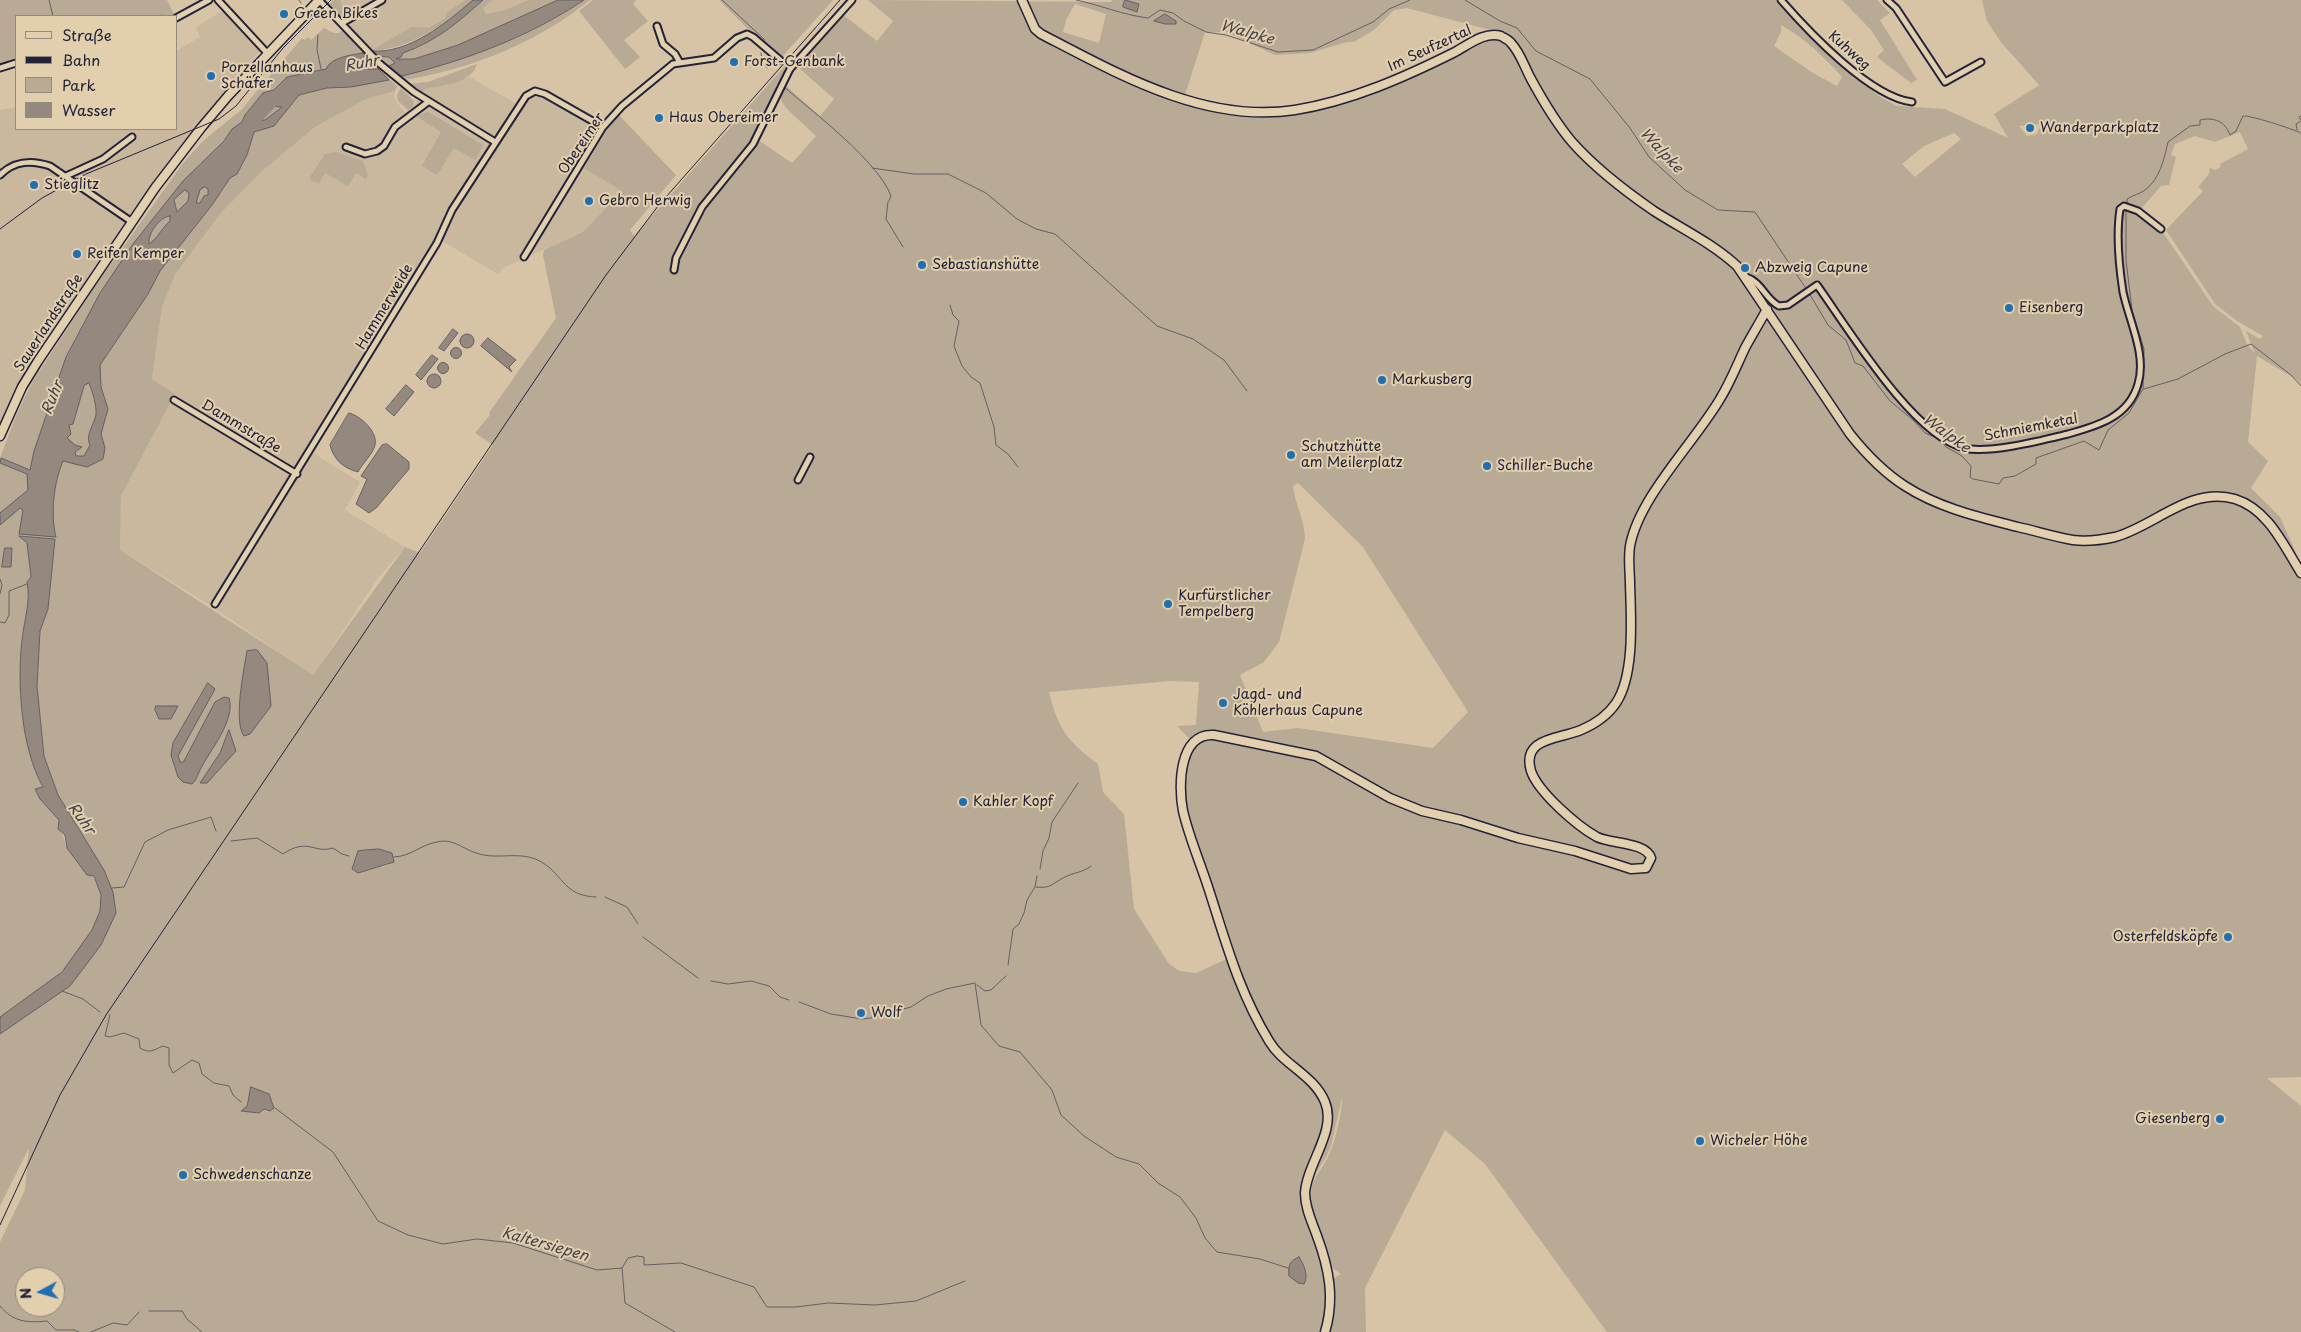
<!DOCTYPE html>
<html>
<head>
<meta charset="utf-8">
<style>
	body { margin:0 }
	#map { position:relative; width:2301px; height:1332px; overflow:hidden; background:#d7c4a6; font-family:"Playpen Sans",sans-serif }
	canvas { display:block }
	.legend { position:absolute; left:15px; top:15px; width:162px; height:115px; box-sizing:border-box; background:#e2cfad; border:1px solid #958a7f; margin:0; padding:6px 9px; list-style:none; font-size:15px; color:#22223b }
	.legend li { display:flex; align-items:center; gap:10px; height:25px }
	.legend b { width:25px; border:1px solid #958a7f }
	.north { position:absolute; left:15px; top:1267px; width:50px; height:50px; box-sizing:border-box; background:#e2cfad; border:1px solid #958a7f; border-radius:50%; rotate:264deg; font-size:14px; font-weight:700; line-height:20px; text-align:center; color:#22223b }
	.north::after { content:''; display:block; margin:auto; width:18px; height:22px; background:#1f6fb2; clip-path:polygon(50% 0,100% 100%,50% 72%,0 100%) }
</style>
</head>
<body>
<div id="map">
<canvas width="2301" height="1332"></canvas>
<ul class="legend">
<li><b style="height:6px;background:#e2cfad"></b>Straße</li>
<li><b style="height:6px;background:#22223b"></b>Bahn</li>
<li><b style="height:14px;background:#b8aa94"></b>Park</li>
<li><b style="height:14px;background:#94887f"></b>Wasser</li>
</ul>
<div class="north">N</div>
</div>
<script>
const ctx = document.querySelector('canvas').getContext('2d');
ctx.lineJoin = 'round';
function paint(path, color) { ctx.fillStyle = color; ctx.fill(path, 'evenodd'); }
function stroke(path, color, width, dash) { ctx.strokeStyle = color; ctx.lineWidth = width; ctx.lineCap = dash ? 'butt' : 'round'; ctx.setLineDash(dash || []); ctx.stroke(path); }
function write(font, color, halo, rows, align = 'center') {
  ctx.font = font + ' "Playpen Sans",sans-serif'; ctx.lineWidth = 4; ctx.setLineDash([]); ctx.textBaseline = 'middle'; ctx.strokeStyle = halo; ctx.fillStyle = color; for (const [text, x, y, turn = 0] of rows) {
    ctx.save(); ctx.translate(x, y); ctx.rotate((+turn || 0) * Math.PI / 180); ctx.textAlign = isNaN(turn) ? turn : align; if (halo) ctx.strokeText(text, 0, 0); ctx.fillText(text, 0, 0); ctx.restore();
  }
}
const built = new Path2D(`
	M333,0h132l-19,13 -1,4 -17,11h-17l-40,23 -40,-43 -2,-4z
	M493,0h35l-23,10 -19,4 -3,-6z
	M224,10l37,39 -53,63 -51,67 -98,150 -59,109v-328l16,-3v22h160v-78l24,-14 -4,-10z
	M470,77l43,25 9,3 9,-9 9,-1 58,31 -23,36 48,29 -40,41 -80,36 -5,6 -61,-36 -129,212 52,32 -15,28 60,37 -27,31 -65,98 -100,-69 -93,-57 1,-54 54,-102 -23,-15 10,-72 12,-33 46,-60 41,-42 54,-45 51,-28 29,-8 -1,7 11,15 8,-6 11,-18 31,-7z`);
const green = new Path2D(`
	M0,0h167l7,14 -5,2h-153v45l-16,5z
	M335,0h5l4,10 5,4 24,-11 -26,15c-7,-1 -14,-7 -17,-14z
	M465,0h8c-30,26 -62,48 -101,51l2,5c44,3 78,-29 109,-56h10l-10,8 3,6 19,-4 23,-10h30l-100,45 -44,14 -13,-1 -9,3 4,2 -8,4 128,-29 50,-26 18,-12h6c-53,43 -119,69 -186,80 -12,-4 -26,-19 -33,-29l40,-24 17,1 17,-10 1,-5z
	M593,0h43l-3,4 15,17 -24,19 16,17 -15,12 -46,-58z
	M719,0h114l-51,57 -36,-30z
	M868,0l243,2 1,-2h664l77,77 29,21 15,8 48,3 63,29 -14,-24 45,-29 -39,-44 -13,-20 -5,-21h319v384l-5,-5 -39,-23 -9,86 20,19 -17,27 29,29 21,47v513l-34,1 34,28v226h-694l-122,-168 -40,-34 -80,158 1,44h-39l9,-30 -4,-23 9,-5c-19,-13 -13,-15 -19,-35 -5,-16 -14,-36 -10,-53 3,-11 10,-17 15,-27 8,-15 15,-46 15,-62l-11,49 -6,13 -11,16 -5,16 1,13 20,87 -7,41h-1323v-90l25,-52 4,-42 -29,58v-172l70,-48 46,-73 -58,-118 -14,-39 -7,-71 3,-54 8,-22 7,-70 -35,-3 7,7 4,34 -4,5c4,20 -3,39 -5,58 -5,44 -1,108 21,147l-3,2v10l19,21 -1,9c7,6 5,13 10,20 11,16 29,24 33,46 4,23 -23,60 -39,76 -14,15 -45,33 -62,46v-559l17,-45 17,-34 62,-94 88,-123 19,-21 38,-31 61,-72 3,2 3,-3 3,3 13,-12 10,5h5l4,-3 31,34 23,22 -2,5 -29,8 -51,28 -54,45 -41,42 -45,60 -13,33 -10,72 23,15 -54,102 -1,54 193,125 92,-128 15,6 73,-108 -18,-12 15,-18 -1,-2 67,-95 -13,-63 1,-5 39,-18 39,-41 -38,-23 27,-45 8,-8 57,60 -46,55 4,6 150,-169 1,8 -9,11 -1,9 -27,52 -46,54 -8,12 -21,46 -1,10 37,-68 37,-44 12,-17 34,23 24,-27 -30,-28c-7,-9 -6,-14 -2,-24l36,32 14,-17 -36,-32 44,-53 35,27 16,-20zM1075,4l31,10 -7,29 -36,-11 3,-12zM1407,8l83,22c-26,13 -51,28 -77,40 -75,34 -149,49 -228,25l20,-63h21l49,23 35,-2 37,-11h7l21,-13 19,-19zM1781,25c25,14 42,31 61,52l-5,9 -24,-13 -39,-27 7,-14zM2041,124l-4,10 -10,2 -8,-10zM2240,132l8,17 -28,15 1,3 -6,3 -5,-2 -1,6 -11,13 5,4 -37,39 49,74 22,17 26,15 -3,3 -14,-8 9,23 -8,-10 -7,-17 -27,-21 -51,-75 -13,-13 -29,-9 -1,-2 6,-4 15,7 21,-24 8,-1 7,-28 -5,-2 4,-11 20,-8 20,6zM1954,133l7,6 -46,38 -13,-13 22,-18zM1298,483l65,64 105,165 -35,36 -135,-20 -35,4 -23,-57 24,-13 15,-20 26,-103c0,-18 -10,-35 -12,-53zM1170,681l29,1 -3,43 -19,1 13,13 -8,26 -2,45 28,80 19,69 -31,14 -16,-2 -11,-7 -35,-55 -10,-95 -21,-22 -5,-28c-30,-22 -40,-35 -49,-72zM371,850h15l4,14 -8,3zM252,1087l16,25 -4,-3 -5,4 -18,-3 6,-4zM25,1277h30v30h-30z
	M1842,0h35l13,13 -10,7 37,60 -6,3 -34,-26 7,-7 -13,-20z
	M477,64c-6,20 -34,21 -52,25l-4,5 -13,-10 20,-2z
	M401,88l13,13 -1,6 -5,3 -10,-9 -1,-6z
	M428,112l55,33 -8,15 -21,-12 -17,27 -15,-9 19,-34 -25,-16z
	M336,152l27,9 5,14 -2,4 -10,-6 -8,13 -23,-13 -6,10 -8,-2 -1,-4 15,-23z`);
const water = new Path2D(`
	M473,0h10c-26,23 -46,41 -80,53l-2,4 -5,2h18l44,-14 100,-45h26c-57,38 -120,61 -186,77l-11,-10 8,-4 -6,-6 -15,-1 -3,-5c38,3 75,-28 102,-51z
	M1125,0l14,4 -2,8 -14,-5z
	M1165,14l11,7v3h-11l-11,-3z
	M363,53l3,3 -16,8 -3,6 31,-1 11,11 -38,7 -24,1 -28,7 -25,31 -20,6 -7,23 -10,19 -7,4 -18,27 -52,66 -12,23 -48,71 1,22 7,22 -7,25 4,14 -2,11 -16,8 -24,-6c-9,21 -13,53 -7,76l-37,-3 4,-24 -3,-2 -20,17v-12l28,-23 -1,-16 -27,-11 1,-5 29,12 4,-19 32,-94 34,-64 33,-49 50,-63 41,-40 8,-12 10,-7 3,-7 18,-22 11,-3 13,-13 39,-8c5,-12 26,-14 37,-16zM268,106l14,1 -17,13 -14,2 9,-11zM205,187l3,2v6l-4,1 -4,7h-4l4,-13zM185,190l4,3 -1,8 -11,11 -3,-12zM170,216v5c-9,8 -12,17 -21,23 -1,-12 11,-27 21,-28zM89,383c3,7 8,23 7,32 -2,10 -11,20 -6,30l-6,11h-8l-1,-4 7,-5 -7,-2 -8,-7 4,-4 -2,-9 4,-1 11,-38z
	M453,329l5,4 -14,18 -5,-3z
	M460 341a7 7 0 1 1 14 0a7 7 0 1 1-14 0Z
	M488,338l28,22 -7,7 3,5 -31,-26z
	M450.5 353a5.5 5.5 0 1 1 11 0a5.5 5.5 0 1 1-11 0Z
	M432,355l6,4 -17,21 -5,-5z
	M437.5 368a5.5 5.5 0 1 1 11 0a5.5 5.5 0 1 1-11 0Z
	M427 381a7 7 0 1 1 14 0a7 7 0 1 1-14 0Z
	M406,385l8,7 -20,24 -8,-7z
	M349,413c12,3 29,19 26,32 -2,9 -13,19 -17,27 -15,-4 -24,-12 -28,-27z
	M387,444l22,18v7l-33,39 -7,5 -13,-9 11,-25 -6,-3 21,-31z
	M19,536l36,3 -7,70 -8,22 -3,55 7,70 14,39 46,75 9,22 3,21 -15,32 -31,41 -70,48v-17l62,-45 30,-42 8,-19 1,-16 -7,-19 -7,-1 -20,-27 -2,-13 -7,-6 1,-9 -19,-21 -5,-10 8,-2c-22,-39 -26,-103 -21,-147 2,-19 9,-39 5,-58l4,-5 -4,-34z
	M5,548h7l-1,19h-9z
	M257,650l10,13 4,43 -21,28 -6,2c-11,-15 0,-66 3,-85z
	M208,683l7,6 -37,67 3,7 3,-2 31,-59 9,-5 5,1c7,23 -20,53 -29,72 -3,6 -3,9 -8,14l-9,-2 -5,-5 -7,-22 2,-12z
	M156,706h22l-7,13h-12l-4,-9z
	M229,730l7,21 -29,32h-7l20,-30z
	M379,849l13,4 2,9 -36,11 -6,-4 6,-18z
	M251,1087l18,7 5,14 -4,3 -6,-2 -5,4 -18,-2 6,-5z
	M1299,1257c5,8 10,19 5,27l-6,-1 -9,-7c-1,-10 0,-15 10,-19z`);
const stream = new Path2D(`
	M49,0l4,16
	M299,0l2,3
	M722,0l43,40
	M1076,0c24,5 47,15 72,18l12,-8 13,3 11,8 22,11 20,3 52,17 35,-2 60,-28 16,-13 21,-9
	M1465,0l35,21 17,7 19,23 54,28 40,49 19,29 36,33 33,20 37,2 52,78
	M160,16l2,-1
	M318,35l-1,15 4,19
	M761,53l1,8 5,7
	M784,87c29,25 94,74 107,109l-2,5
	M2301,116l-2,1 2,3
	M2297,130l-1,-6 5,-3
	M872,168l42,6h34l38,19 31,26 19,10 19,5 102,92 36,13 31,21 23,31
	M888,202l-2,17 17,28
	M2127,204v-5c6,-4 13,-5 18,-9 15,-11 19,-31 23,-48l22,-16 10,-1v-5c14,-3 25,1 30,15l6,-4 7,-15c7,-1 50,13 58,17
	M1809,293l19,32 18,15 9,23 8,3 27,35 23,19 12,13 12,5 9,9 16,9 9,10 -1,11 3,2 26,5 4,-6 12,-2 21,-12v-6l48,-17 15,9 9,-20 21,-17 14,-24 1,-40 -12,-39 -6,-50v-52
	M950,305l3,10 6,6 -5,25 8,20 9,11 9,6 14,44 2,18 12,9 10,13
	M2144,389l34,-10 47,-25 26,-10 40,31 10,11
	M0,579l2,6 -2,9
	M0,622l5,1 4,-8v-24l18,-7
	M231,841l26,-3 26,16c25,-17 31,0 50,-6l9,6 7,2
	M394,857c18,-1 26,-12 43,-15 16,-4 24,6 39,11 22,8 46,-4 67,10 21,13 21,33 53,34
	M1040,869l3,-18 6,-13 3,-16 26,-39
	M1036,887c16,2 16,-4 29,-10 10,-5 17,-4 26,-11
	M112,888l12,-1 21,-45 23,-12 43,-13 5,14
	M605,897l22,10 11,17
	M643,937l55,41
	M1008,965l5,-36 6,-5 5,-11 3,-13 8,-13 2,-11
	M711,981l17,3 23,-3 18,5 11,11 9,3
	M977,985l8,6 6,-1 15,-14
	M62,991l21,8 17,13
	M799,1002l32,12 31,5 9,-1 40,-11 17,-11 18,-7 29,-6 6,42 18,21 21,6 32,38 9,25 23,21 32,21 23,7 19,19 22,14 16,21 9,20 12,14 43,7 28,9
	M110,1015l-5,21 5,1 14,-4 15,6 1,9c10,6 13,2 23,-2l6,2v17l4,8 19,-13 7,3 3,11 12,9 15,3 4,9 8,7
	M275,1108l58,44 45,69 30,14 35,9 34,-5 36,4 84,27 25,-2 3,35 50,29
	M622,1268l6,-10 9,-2 7,1v8l37,-2 73,24 13,20h29l32,-4 47,2 41,-4 49,-20
	M0,1306c13,16 27,17 47,15l9,9h18l5,2
	M149,1311h33l5,8 15,13
	M91,1332l22,-9 14,2 12,-13`);
const river = new Path2D(`
	M247,130l27,-28 5,-2`);
const streetTunnel = new Path2D(`
	M780,60l6,6`);
const street = new Path2D(`
	M218,0l50,54
	M319,0l61,64 34,28 81,50
	M1781,0c28,32 89,97 131,102
	M1887,0l9,8 49,74 36,-20
	M176,18l33,-18
	M342,23l40,-23
	M657,26l6,18 12,10 4,7
	M0,68l16,-5
	M346,147l19,7 12,-3 7,-5 11,-19 33,-25
	M0,175c15,-15 32,-15 50,-9l82,56
	M66,176l37,-17 29,-22
	M524,257l79,-130 19,-21 51,-42 41,-6 23,-20 10,-4 6,3 27,23
	M674,270l2,-12 26,-51 51,-63 37,-75 62,-69
	M1746,277c16,5 19,22 33,29l9,-1 29,-20c31,43 96,151 147,163 25,6 79,-8 104,-14 29,-8 61,-17 70,-50 9,-29 -9,-63 -15,-92 -4,-26 -7,-57 -3,-83l4,-3 14,5 23,18
	M174,400l123,74
	M798,480l12,-23
	M215,604l222,-361 15,-33 74,-114 9,-5 10,3 58,33`);
const secondary = new Path2D(`
	M1022,0l13,29 6,5c77,40 164,90 254,76 56,-9 110,-33 160,-58 13,-7 30,-21 46,-16 3,2 8,4 10,7 9,9 14,25 20,36 12,22 25,44 41,63 23,26 53,49 82,69 28,18 58,32 83,55l113,168c16,20 33,38 55,52 34,22 74,31 113,41 18,4 37,10 55,13 14,2 28,0 42,-3 40,-11 75,-51 120,-38 33,10 49,47 66,74
	M0,436l22,-49 16,-26 117,-173 46,-60 27,-32 91,-96
	M1325,1332c10,-33 4,-64 -8,-96 -5,-14 -12,-28 -12,-43 2,-30 32,-62 20,-91 -11,-27 -42,-37 -56,-61 -31,-51 -43,-99 -61,-154 -8,-25 -19,-50 -25,-76 -5,-25 -4,-79 31,-76l102,21 74,42 32,13 39,9 57,18 57,13 56,18 15,-1 5,-10c-5,-16 -40,-14 -54,-21 -20,-11 -59,-45 -66,-66 -10,-34 29,-32 50,-41 14,-6 27,-15 35,-27 19,-28 15,-86 14,-119 0,-12 -2,-25 0,-38 9,-49 64,-103 90,-147 10,-16 17,-34 25,-51 7,-13 15,-26 22,-39`);
const rail = new Path2D(`
	M0,229l42,-31 44,-24 133,-55 17,-13 47,-58 48,-48
	M0,1225l60,-130 46,-80 500,-740 52,-69 182,-206`);
const markers = [
	[284,14,5,"#1f6fb2"],
	[734,62,5,"#1f6fb2"],
	[211,76,5,"#1f6fb2"],
	[659,118,5,"#1f6fb2"],
	[2030,128,5,"#1f6fb2"],
	[34,185,5,"#1f6fb2"],
	[589,201,5,"#1f6fb2"],
	[77,254,5,"#1f6fb2"],
	[922,265,5,"#1f6fb2"],
	[1745,268,5,"#1f6fb2"],
	[2009,308,5,"#1f6fb2"],
	[1382,380,5,"#1f6fb2"],
	[1291,455,5,"#1f6fb2"],
	[1487,466,5,"#1f6fb2"],
	[1168,604,5,"#1f6fb2"],
	[1223,703,5,"#1f6fb2"],
	[963,802,5,"#1f6fb2"],
	[2228,937,5,"#1f6fb2"],
	[861,1013,5,"#1f6fb2"],
	[2220,1119,5,"#1f6fb2"],
	[1700,1141,5,"#1f6fb2"],
	[183,1175,5,"#1f6fb2"]
];
const poiNames = [
	["Green Bikes",294,14],
	["Forst-Genbank",744,62],
	["Porzellanhaus",221,68],
	["Schäfer",221,84],
	["Haus Obereimer",669,118],
	["Wanderparkplatz",2040,128],
	["Stieglitz",44,185],
	["Gebro Herwig",599,201],
	["Reifen Kemper",87,254],
	["Sebastianshütte",932,265],
	["Abzweig Capune",1755,268],
	["Eisenberg",2019,308],
	["Markusberg",1392,380],
	["Schutzhütte",1301,447],
	["am Meilerplatz",1301,463],
	["Schiller-Buche",1497,466],
	["Kurfürstlicher",1178,596],
	["Tempelberg",1178,612],
	["Jagd- und",1233,695],
	["Köhlerhaus Capune",1233,711],
	["Kahler Kopf",973,802],
	["Osterfeldsköpfe",2218,937,"right"],
	["Wolf",871,1013],
	["Giesenberg",2210,1119,"right"],
	["Wicheler Höhe",1710,1141],
	["Schwedenschanze",193,1175]
];
const streetNames = [
	["Im Seufzertal",1430,49,-25],
	["Kuhweg",1849,51,42],
	["Obereimer",582,144,-56],
	["Hammerweide",385,307,-59],
	["Sauerlandstraße",49,323,-57],
	["Dammstraße",241,427,31],
	["Schmiemketal",2031,428,-11]
];
const waterNames = [
	["Walpke",1247,33,16],
	["Ruhr",362,64,-10],
	["Walpke",1661,151,47],
	["Ruhr",53,398,-68],
	["Walpke",1946,434,36],
	["Ruhr",81,819,54],
	["Kaltersiepen",545,1245,16]
];
paint(built, '#c9b79e');
paint(green, '#b8aa94');
paint(water, '#94887f');
stroke(water, '#665f64', 1);
stroke(stream, '#665f64', 1);
stroke(river, '#94887f', 9);
stroke(streetTunnel, '#b3a491', 5, [5, 2.5]);
stroke(street, '#22223b', 9);
stroke(secondary, '#22223b', 11);
stroke(street, '#e2cfad', 5);
stroke(secondary, '#e2cfad', 8);
stroke(rail, '#22223b', 1);
for (const [x, y, r, color] of markers) { const dot = new Path2D(); dot.arc(x, y, r, 0, 2 * Math.PI); ctx.fillStyle = color; ctx.fill(dot); stroke(dot, '#e2cfad', 2); }
write('14px', '#22223b', '#e2cfad', poiNames, 'left');
write('14px', '#22223b', '#e2cfad', streetNames);
write('italic 15px', '#44414f', '#e2cfad', waterNames);
</script>
</body>
</html>
